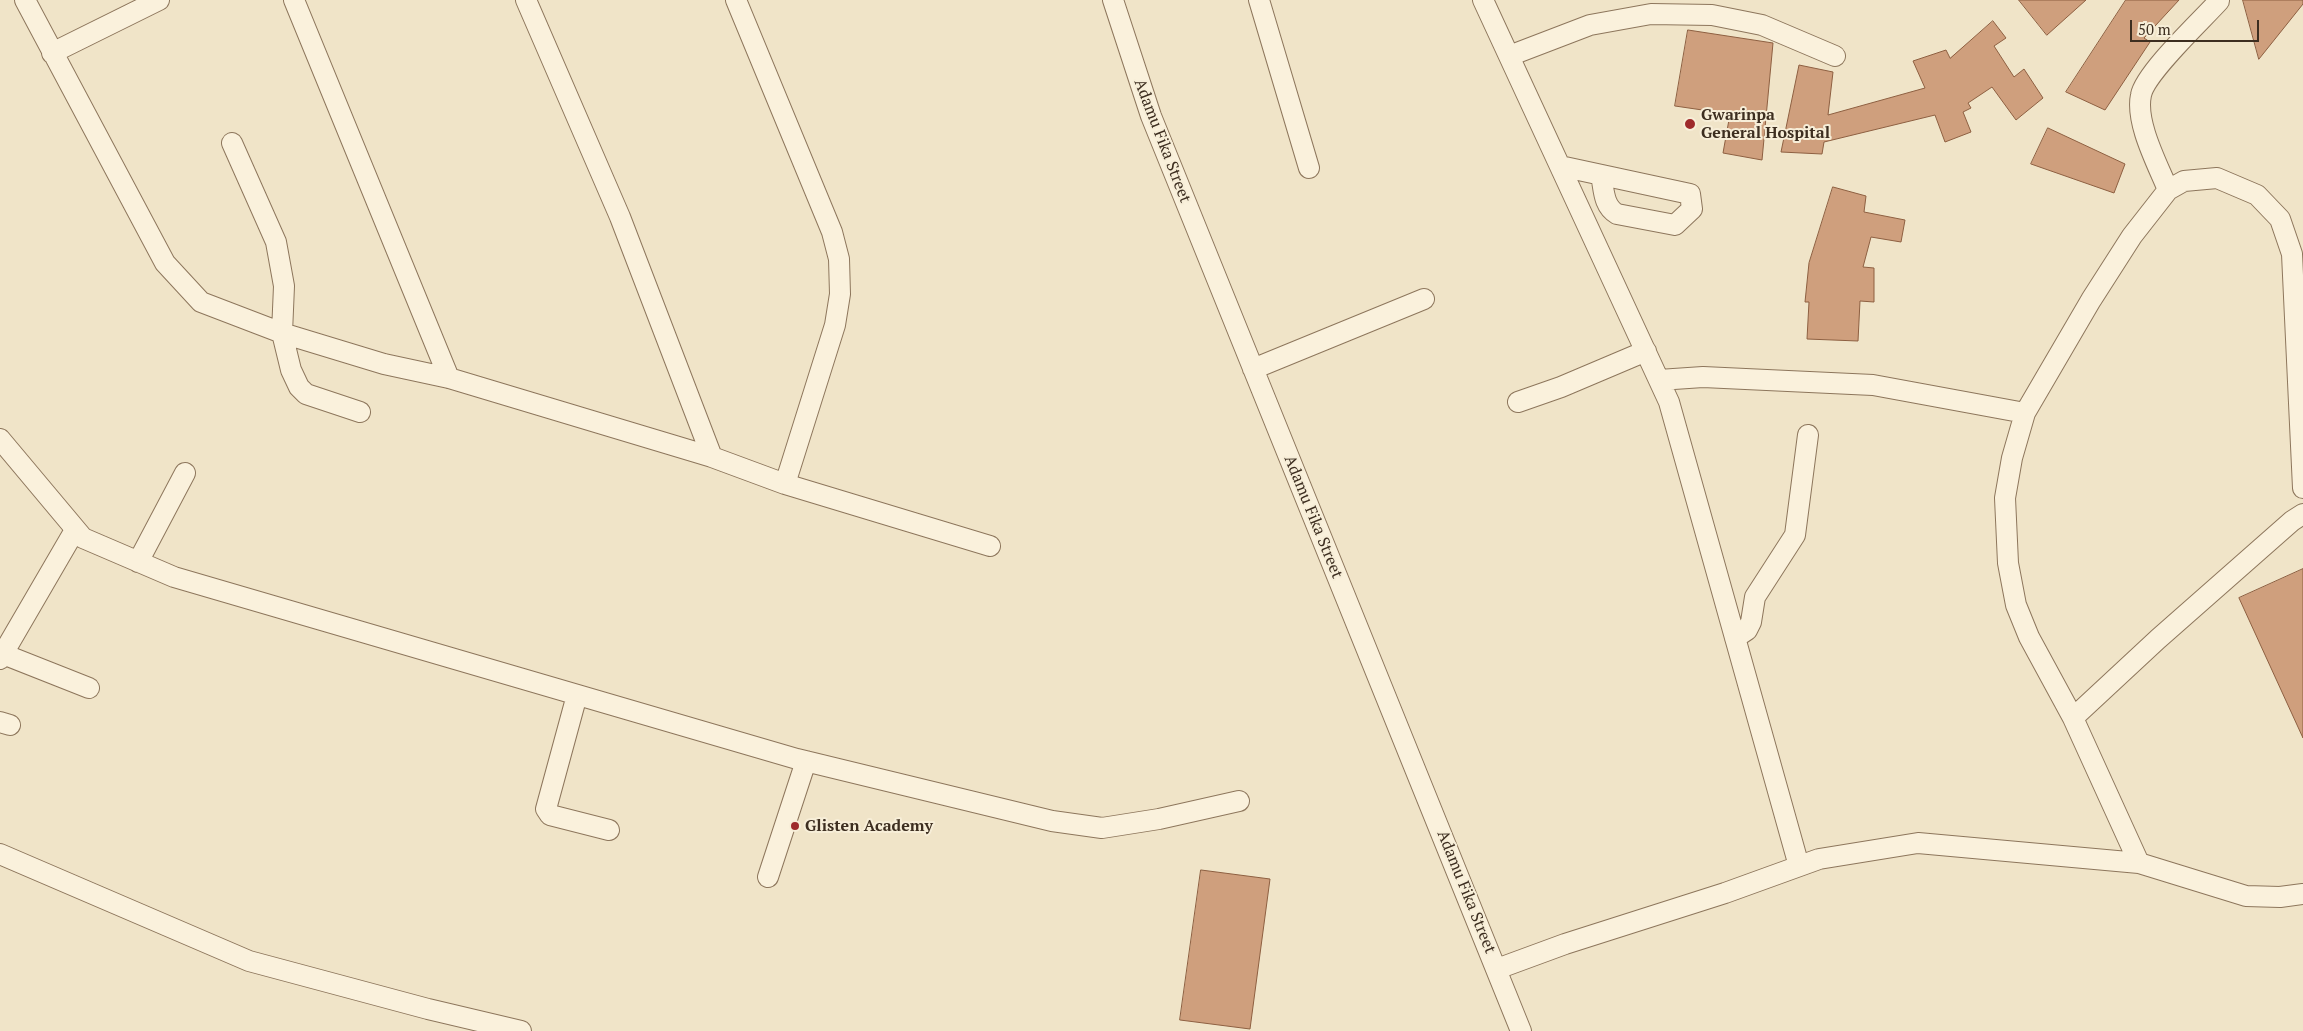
<!DOCTYPE html>
<html>
<head>
<meta charset="utf-8">
<style>
	body { margin:0 }
	#map { position:relative; width:2303px; height:1031px; overflow:hidden; background:#f0e4c8; font-family:"PT Serif",serif }
	canvas { display:block }
	.scale { position:absolute; left:2130px; top:20px; width:129px; height:22px; box-sizing:border-box; border:2px solid #3d2e20; border-top:0; padding-left:6px; font-size:15px; line-height:18px; white-space:nowrap; color:#3d2e20; -webkit-text-stroke:4px #f7eed8; paint-order:stroke }
</style>
</head>
<body>
<div id="map">
<canvas width="2303" height="1031"></canvas>
<div class="scale">50 m</div>
</div>
<script>
const ctx = document.querySelector('canvas').getContext('2d');
ctx.lineJoin = 'round';
function paint(path, color) { ctx.fillStyle = color; ctx.fill(path, 'evenodd'); }
function stroke(path, color, width, dash) { ctx.strokeStyle = color; ctx.lineWidth = width; ctx.lineCap = dash ? 'butt' : 'round'; ctx.setLineDash(dash || []); ctx.stroke(path); }
function write(font, color, halo, rows, align = 'center') {
  ctx.font = font + ' "PT Serif",serif'; ctx.lineWidth = 4; ctx.setLineDash([]); ctx.textBaseline = 'middle'; ctx.strokeStyle = halo; ctx.fillStyle = color; for (const [text, x, y, turn = 0] of rows) {
    ctx.save(); ctx.translate(x, y); ctx.rotate((+turn || 0) * Math.PI / 180); ctx.textAlign = isNaN(turn) ? turn : align; if (halo) ctx.strokeText(text, 0, 0); ctx.fillText(text, 0, 0); ctx.restore();
  }
}
const building = new Path2D(`
	M2019,0h67l-39,35z
	M2126,0h53l-35,38 6,4 -45,68 -39,-18z
	M2243,0h60v4l-44,55z
	M1993,21l13,17 -12,8 20,31 10,-8 19,29 -27,22 -24,-33 -24,16 3,5 -8,4 8,20 -26,10 -10,-27 -111,27 -2,12 -41,-2 18,-87 34,7 -5,43 97,-27 -12,-27 33,-11 4,8z
	M1688,30l85,13 -11,117 -39,-7 7,-39 -55,-8z
	M2048,128l77,36 -11,29 -83,-29z
	M1833,187l33,9 -2,16 41,8 -4,22 -30,-5 -8,30 11,1v34l-14,-1 -2,40 -51,-2 2,-37h-4l4,-39z
	M2303,569v169l-64,-140z
	M1201,870l69,9 -20,150 -70,-9z`);
const minor = new Path2D(`
	M25,0l140,263 36,39 81,31 102,31 65,14 263,79 73,27 205,62
	M294,0l155,378
	M526,0l94,217 92,240
	M736,0l96,232 7,27 1,35 -5,31 -50,159
	M1113,0l38,116 370,915
	M1259,0l50,168
	M1483,0l186,402 130,464
	M52,53l107,-53
	M1509,56l81,-31 61,-11 61,1 50,10 73,31
	M232,143l44,99 8,44 -2,47 9,37 8,17 7,7 54,18
	M1560,166l130,28 2,15 -17,16 -58,-11c-14,-8 -13,-25 -16,-39
	M2168,190c-10,-25 -33,-67 -27,-95 4,-22 61,-75 78,-94
	M1253,369l171,-70
	M1659,380l44,-3 170,8 152,28
	M1518,402l43,-15 85,-36
	M0,439l83,99 91,39 623,182 255,62 50,7 57,-9 80,-18
	M138,562l47,-89
	M1735,638l12,-8 4,-8 4,-25 40,-62 13,-100
	M3,654l86,34
	M0,659l75,-129
	M577,695l-31,114 4,6 59,15
	M2073,718l85,-79 134,-118 11,-7
	M0,722l10,3
	M0,854l249,107 179,48 93,22
	M2139,863l-66,-145 -44,-81 -13,-32 -8,-42 -3,-65 7,-40 13,-45 66,-113 41,-64 36,-46 16,-9 33,-3 40,17 23,24 12,35 11,234
	M768,877l38,-116
	M1497,969l68,-25 160,-51 94,-34 99,-16 221,20 107,33 34,1 23,-3`);
const markers = [
	[1690,124,6,"#9e2a2b"],
	[795,826,5,"#9e2a2b"]
];
const poiNames = [
	["Gwarinpa",1701,115],
	["General Hospital",1701,133],
	["Glisten Academy",805,826]
];
const streetNames = [
	["Adamu Fika Street",1162,141,69],
	["Adamu Fika Street",1313,517,68],
	["Adamu Fika Street",1466,892,68]
];
paint(building, '#cf9f7d');
stroke(building, '#8d5f41', 1);
stroke(minor, '#8d765c', 22);
stroke(minor, '#faf1dc', 20);
for (const [x, y, r, color] of markers) { const dot = new Path2D(); dot.arc(x, y, r, 0, 2 * Math.PI); ctx.fillStyle = color; ctx.fill(dot); stroke(dot, '#f7eed8', 2); }
write('bold 16px', '#3d2e20', '#f7eed8', poiNames, 'left');
write('16px', '#3d2e20', '#f7eed8', streetNames);
</script>
</body>
</html>
